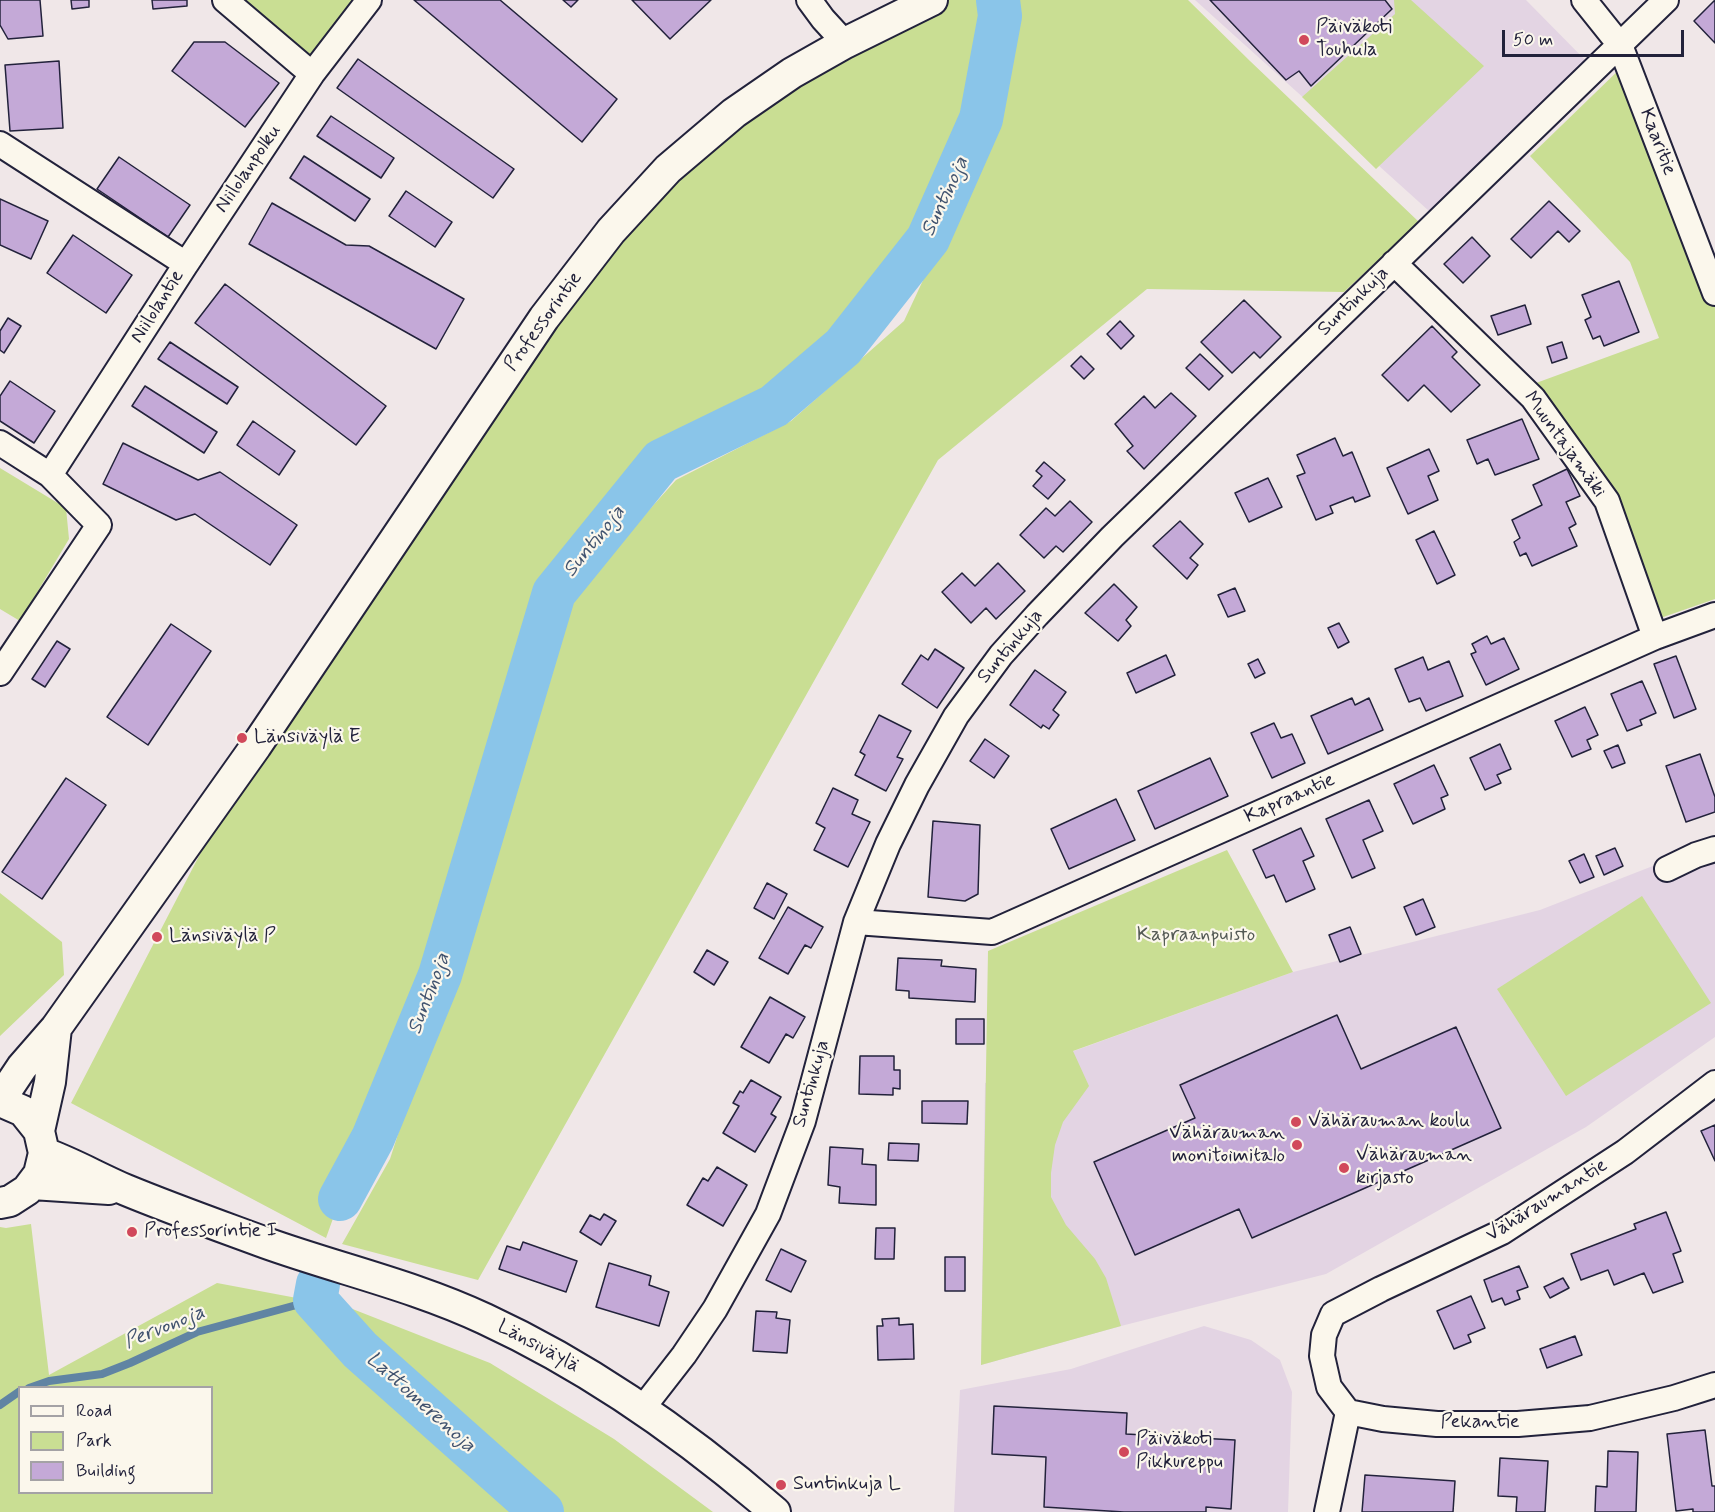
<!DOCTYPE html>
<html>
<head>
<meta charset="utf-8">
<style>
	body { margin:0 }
	#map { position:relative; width:1715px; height:1512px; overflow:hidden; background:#f0e7e8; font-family:Mynerve,sans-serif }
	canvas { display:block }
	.legend { position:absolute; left:18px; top:1386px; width:195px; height:108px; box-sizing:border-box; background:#fbf7ec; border:2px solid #a4a2a5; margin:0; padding:8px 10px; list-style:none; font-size:18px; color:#22223b }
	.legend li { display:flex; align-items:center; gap:12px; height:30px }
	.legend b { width:30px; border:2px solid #a4a2a5 }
	.scale { position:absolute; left:1502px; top:30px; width:182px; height:27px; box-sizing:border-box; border:3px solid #22223b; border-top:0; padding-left:8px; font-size:18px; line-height:21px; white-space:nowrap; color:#22223b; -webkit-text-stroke:4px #fbf7ec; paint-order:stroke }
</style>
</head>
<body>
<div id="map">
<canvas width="1715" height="1512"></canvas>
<ul class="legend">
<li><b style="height:8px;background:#fbf7ec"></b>Road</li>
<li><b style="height:16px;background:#c9de93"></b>Park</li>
<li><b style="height:16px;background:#c4a9d7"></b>Building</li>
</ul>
<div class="scale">50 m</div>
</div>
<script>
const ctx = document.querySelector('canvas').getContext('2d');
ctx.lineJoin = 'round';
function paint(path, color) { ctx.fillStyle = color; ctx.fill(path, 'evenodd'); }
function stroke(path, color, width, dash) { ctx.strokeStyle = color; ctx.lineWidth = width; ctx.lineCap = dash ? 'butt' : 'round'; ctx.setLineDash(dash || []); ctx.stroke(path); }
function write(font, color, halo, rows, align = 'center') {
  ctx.font = font + ' Mynerve,sans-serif'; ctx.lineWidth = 4.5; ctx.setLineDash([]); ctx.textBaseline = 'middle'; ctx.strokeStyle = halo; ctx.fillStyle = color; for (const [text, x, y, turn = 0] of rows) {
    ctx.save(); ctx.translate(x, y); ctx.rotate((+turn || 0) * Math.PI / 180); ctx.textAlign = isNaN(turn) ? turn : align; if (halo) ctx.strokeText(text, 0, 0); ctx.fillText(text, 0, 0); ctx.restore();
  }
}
const built = new Path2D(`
	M1195,0h331l68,69 -155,151z
	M1715,838v199l-129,90 -260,147 -205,52 -140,39 4,-282 308,-111 247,-62 118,-46z
	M1204,1326l47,14 29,20 12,32 -4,120h-334l6,-122 111,-21z`);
const green = new Path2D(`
	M225,0h144l-57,74z
	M932,0h61l7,16 -72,223 -85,108 -69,59 -113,55 -107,132 -114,382 -67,163 -33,61 -14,39 -255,-135 185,-357 412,-577z
	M1011,0h177l62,61 169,161 -75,70 -197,-3 -209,171 -460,820 -136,-36 48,-85 180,-561 106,-118 115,-59 113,-100 84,-180z
	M1394,0h17l73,66 -108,103 -74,-72 93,-83z
	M1626,63l89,238v298l-66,23 -42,-121 -71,-118 123,-45 -29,-76 -100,-106z
	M0,468l66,40 3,31 -49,82 -20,-12z
	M1227,850l66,122 -220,79 16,35 -26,36 -8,23 -4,28v24l15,28 29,34 11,19 15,48 -140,39 7,-414z
	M0,893l62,49 2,33 -64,61z
	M1642,896l69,107 -145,93 -69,-107z
	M31,1224l18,151 168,-92 133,25 140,55 124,76 99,73h-713v-285l6,1zM20,1388h192v104h-192z`);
const stream = new Path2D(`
	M29,1388l20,-7 53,-7 28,-11 67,-31 118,-32
	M0,1405l20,-14`);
const river = new Path2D(`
	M340,1199l33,-61 67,-163 114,-382 107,-132 113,-55 69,-59 85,-108 53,-120 19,-103 -2,-16
	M318,1284l-3,16 45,50 182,162`);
const building = new Path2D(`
	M0,0h40l3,36 -35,3 -8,-14z
	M71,0h18v7l-17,2z
	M152,0h35v6l-34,3z
	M414,0h86l117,99 -35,43z
	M563,0h15l-7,7z
	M632,0h79l-41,39z
	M1210,0h175l7,9 -81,77 -12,-15 -13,9z
	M1715,0v43l-21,-22z
	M194,42h31l54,41 -34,44 -73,-56z
	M358,59l156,110 -21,29 -156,-110z
	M59,61l4,67 -53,3 -5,-66z
	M331,116l63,42 -13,20 -64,-42z
	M304,156l66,43 -15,22 -65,-43z
	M119,157l71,48 -22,32 -71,-48z
	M406,191l46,31 -17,25 -46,-31z
	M0,199l48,22 -17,38 -31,-14z
	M1549,201l31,30 -11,11 -11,-11 -27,27 -20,-19z
	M272,203l74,42 23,1 95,53 -28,50 -187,-105z
	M73,235l59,40 -26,38 -59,-40z
	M1472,237l18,19 -27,27 -19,-19z
	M1619,281l20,51 -35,14 -4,-10 -7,3 -8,-19 6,-3 -9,-22z
	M225,284l161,122 -30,39 -161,-122z
	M1244,300l37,37 -21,21 -6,-6 -22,21 -31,-31z
	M1525,305l6,19 -33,11 -7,-19z
	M8,318l13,8 -17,27 -4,-3v-19z
	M1120,321l14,15 -13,13 -14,-15z
	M1432,326l25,26 -5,5 28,28 -29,27 -27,-27 -16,16 -26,-26z
	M170,342l68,45 -11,17 -69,-45z
	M1562,342l5,16 -15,5 -5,-16z
	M1200,354l23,22 -14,14 -23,-22z
	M1081,356l13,13 -10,10 -13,-13z
	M10,381l45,30 -21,32 -34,-22v-25z
	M145,386l72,46 -13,21 -72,-47z
	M1171,393l25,23 -52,53 -17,-18 6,-5 -18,-22 29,-28 11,12z
	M1522,419l17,40 -44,16 -7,-16 -11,5 -10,-24z
	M253,421l42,30 -16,24 -42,-30z
	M1335,438l8,18 9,-4 18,44 -15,6 -2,-5 -23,9 3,7 -17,7 -19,-44 8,-3 -8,-18z
	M123,443l75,37 22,-8 77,53 -27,40 -75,-51 -19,6 -73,-36z
	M1429,449l10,22 -11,5 10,24 -30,14 -21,-46z
	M1044,462l21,18 -17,19 -15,-13 9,-10 -6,-5z
	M1567,469l13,27 -14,6 10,22 -7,4 8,18 -45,20 -6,-13 -6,3 -6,-14 6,-4 -8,-18 30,-15 -9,-20z
	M1268,478l14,29 -33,15 -14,-29z
	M1070,501l22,21 -29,30 -7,-6 -12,12 -24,-23 26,-27 9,8z
	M1180,521l23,23 -13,14 8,7 -11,14 -34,-33z
	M1434,531l21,44 -18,9 -21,-44z
	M998,563l27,28 -29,28 -10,-11 -15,15 -29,-31 20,-19 13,13z
	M1114,584l23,23 -11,13 5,6 -13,15 -33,-28z
	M1235,588l10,23 -17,6 -10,-22z
	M1339,623l10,19 -11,6 -10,-20z
	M171,624l40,27 -63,94 -41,-28z
	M1487,636l4,8 13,-6 15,31 -33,16 -15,-31 5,-2 -4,-8z
	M57,641l13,8 -25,38 -13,-8z
	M935,649l29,19 -27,40 -35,-24 19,-29 7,5z
	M1166,655l9,20 -39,18 -9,-20z
	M1676,656l20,53 -22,9 -20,-54z
	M1423,657l5,13 21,-9 14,35 -37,15 -6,-13 -11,4 -14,-33z
	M1258,659l7,14 -10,5 -7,-14z
	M1035,670l31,22 -13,18 6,5 -10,14 -6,-4 -2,3 -31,-23z
	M1642,681l14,32 -16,7 2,5 -15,6 -16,-37z
	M1352,698l3,7 14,-7 14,32 -55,24 -17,-38z
	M1585,707l13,28 -11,5 4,9 -19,8 -17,-36z
	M879,715l32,16 -14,26 6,2 -17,32 -31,-16 10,-20 -5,-3z
	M1274,723l7,15 11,-4 13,29 -33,15 -21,-45z
	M985,739l24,17 -15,22 -24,-17z
	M1500,744l11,25 -14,6 4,8 -16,7 -15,-32z
	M1618,745l7,18 -13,5 -8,-17z
	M1700,754l15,43v15l-29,10 -20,-56z
	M1210,758l18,38 -73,33 -17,-38z
	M1434,765l14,30 -7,3 4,11 -32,15 -19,-40z
	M66,778l40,27 -64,94 -40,-27z
	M833,788l25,12 -6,14 18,8 -22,45 -34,-17 11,-22 -9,-5z
	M1116,799l19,41 -66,29 -18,-40z
	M1369,800l14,31 -20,9 12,28 -23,10 -26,-59z
	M933,821l47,4 -2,69 -13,7 -37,-4z
	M1301,828l13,28 -11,5 12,28 -29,13 -12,-27 -8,3 -13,-28z
	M1615,848l8,18 -19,9 -8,-19z
	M1584,854l10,23 -14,6 -11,-22z
	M767,883l20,11 -13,25 -20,-11z
	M1423,899l12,28 -19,8 -12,-28z
	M788,907l35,20 -12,21 -6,-3 -17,29 -29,-16z
	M1350,927l11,27 -21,8 -11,-27z
	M707,950l21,12 -14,23 -20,-13z
	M898,958l44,2 -1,6 35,3 -1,33 -66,-4v-7l-13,-1z
	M770,997l35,20 -12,21 -7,-4 -17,29 -28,-16z
	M1337,1015l24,54 95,-42 45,101 -249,110 -13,-29 -104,46 -41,-93 101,-44 -15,-33z
	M956,1019h28v25h-28z
	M860,1056h34v14h6v19l-7,-1v7l-34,-1z
	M751,1080l30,17 -10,17 5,3 -21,35 -32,-19 16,-27 -6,-3 7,-12 3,2z
	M922,1101h46l-1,23 -45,-1z
	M1715,1125v36l-14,-30z
	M889,1143l30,1 -1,17 -30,-1z
	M830,1147l33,2 -1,15 14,1v40l-37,-2 1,-16 -12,-2z
	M717,1167l30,18 -24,41 -36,-21 16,-27 5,3z
	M1666,1212l15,39 -8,3 10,28 -30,11 -9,-20 -30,12 -6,-15 -27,10 -10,-26 65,-25 -2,-5z
	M604,1214l12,7 -15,24 -21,-13 10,-17 10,5z
	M876,1228h19l-1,31h-19z
	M523,1242l54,19 -11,31 -67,-23 8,-23 13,4z
	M781,1249l25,12 -15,31 -25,-12z
	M945,1257h20v34h-20z
	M609,1263l42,13 -2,9 20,7 -10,34 -63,-19z
	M1519,1266l9,21 -11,4 3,8 -15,6 -3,-7 -10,4 -8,-22z
	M1563,1278l6,10 -19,10 -6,-11z
	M1471,1296l14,32 -17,7 3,7 -17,7 -17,-38z
	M756,1311l21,1 -1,6 14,2 -3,33 -34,-2z
	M899,1318v7l14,-1 1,35 -36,1 -1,-34h6l-1,-7z
	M1575,1336l7,19 -35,13 -7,-19z
	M994,1406l133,7 -1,21 109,6 -4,69 -25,-2v5h-82l-80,-5 2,-50 -54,-3z
	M1705,1430l7,56h3v26h-22v-3l-17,2 -9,-77z
	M1608,1451l30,1 -2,60h-41l1,-26 11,1z
	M1500,1458l48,3 -3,51h-29l1,-15 -19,-1z
	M1365,1475l90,6 -2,31h-91z`);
const minor = new Path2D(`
	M225,0l87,74 57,-74
	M809,0l14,19 22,24
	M1584,0l36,45 95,248
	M0,144l186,120 -136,211
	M1394,263l139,135 74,103 48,136
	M186,264l126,-190
	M0,443l50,32 49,50 -99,148
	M1667,869l29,-14 19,-6
	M856,922l136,10 663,-295 60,-22
	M1715,1083l-90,69 -123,80 -121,57 -48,25 -9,21 -2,21 7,31 19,25 35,7 54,5h81l72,-6 84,-20 41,-13
	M642,1409l42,-54 31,-46 53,-95 35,-93 53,-199 32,-78 29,-59 39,-69 45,-61 36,-40 75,-78 554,-537
	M1327,1512l21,-100`);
const major = new Path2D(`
	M0,1100l22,-33 34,-39 200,-282 288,-428 67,-87 57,-62 66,-56 58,-40 53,-30 87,-43
	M0,1101l23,10 16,20 5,22 -5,21 -12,16 -17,11 -10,2
	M39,1131l11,-49 6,-54
	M44,1153c28,10 54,25 82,37 46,19 94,36 140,53 73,26 149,43 219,76 106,49 202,117 290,193
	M32,1184l77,5`);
const markers = [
	[1304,40,6,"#d1495b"],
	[242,738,6,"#d1495b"],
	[157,937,6,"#d1495b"],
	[1296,1122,6,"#d1495b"],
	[1297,1145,6,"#d1495b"],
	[1344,1168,6,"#d1495b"],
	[132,1232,6,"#d1495b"],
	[1124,1452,6,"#d1495b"],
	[781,1485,6,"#d1495b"]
];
const poiNames = [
	["Päiväkoti",1316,28],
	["Touhula",1316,51],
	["Länsiväylä E",254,738],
	["Länsiväylä P",169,937],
	["Vähärauman koulu",1308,1122],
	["Vähärauman",1285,1134,"right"],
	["monitoimitalo",1285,1157,"right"],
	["Vähärauman",1356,1156],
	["kirjasto",1356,1179],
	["Professorintie I",144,1232],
	["Päiväkoti",1136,1440],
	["Pikkureppu",1136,1463],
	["Suntinkuja L",793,1485]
];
const streetNames = [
	["Kaaritie",1657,142,69],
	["Niilolanpolku",249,169,-56],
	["Suntinkuja",1354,302,-44],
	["Niilolantie",158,307,-58],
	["Professorintie",544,322,-54],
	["Muuntajamäki",1564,445,54],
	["Suntinkuja",1011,647,-50],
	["Kapraantie",1290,799,-24],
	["Suntinkuja",812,1084,-74],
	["Vähäraumantie",1547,1201,-32],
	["Länsiväylä",538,1347,28],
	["Pekantie",1480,1423]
];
const parkNames = [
	["Kapraanpuisto",1196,936]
];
const waterNames = [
	["Suntinoja",946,197,-65],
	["Suntinoja",595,542,-51],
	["Suntinoja",430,994,-69],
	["Pervonoja",165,1328,-22],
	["Lattomerenoja",420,1403,42]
];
paint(built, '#e3d4e3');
paint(green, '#c9de93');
stroke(stream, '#6084a3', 8);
stroke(river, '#8ac5e9', 44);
paint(building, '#c4a9d7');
stroke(building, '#22223b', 1.5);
stroke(minor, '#22223b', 28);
stroke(major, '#22223b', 34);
stroke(minor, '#fbf7ec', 24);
stroke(major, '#fbf7ec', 30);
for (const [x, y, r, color] of markers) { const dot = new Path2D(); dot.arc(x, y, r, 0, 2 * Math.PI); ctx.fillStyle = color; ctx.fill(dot); stroke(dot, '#fbf7ec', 2); }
write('20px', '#22223b', '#fbf7ec', poiNames, 'left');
write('20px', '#22223b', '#fbf7ec', streetNames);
write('20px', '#545a55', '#fbf7ec', parkNames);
write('italic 21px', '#41536f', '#fbf7ec', waterNames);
</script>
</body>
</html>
